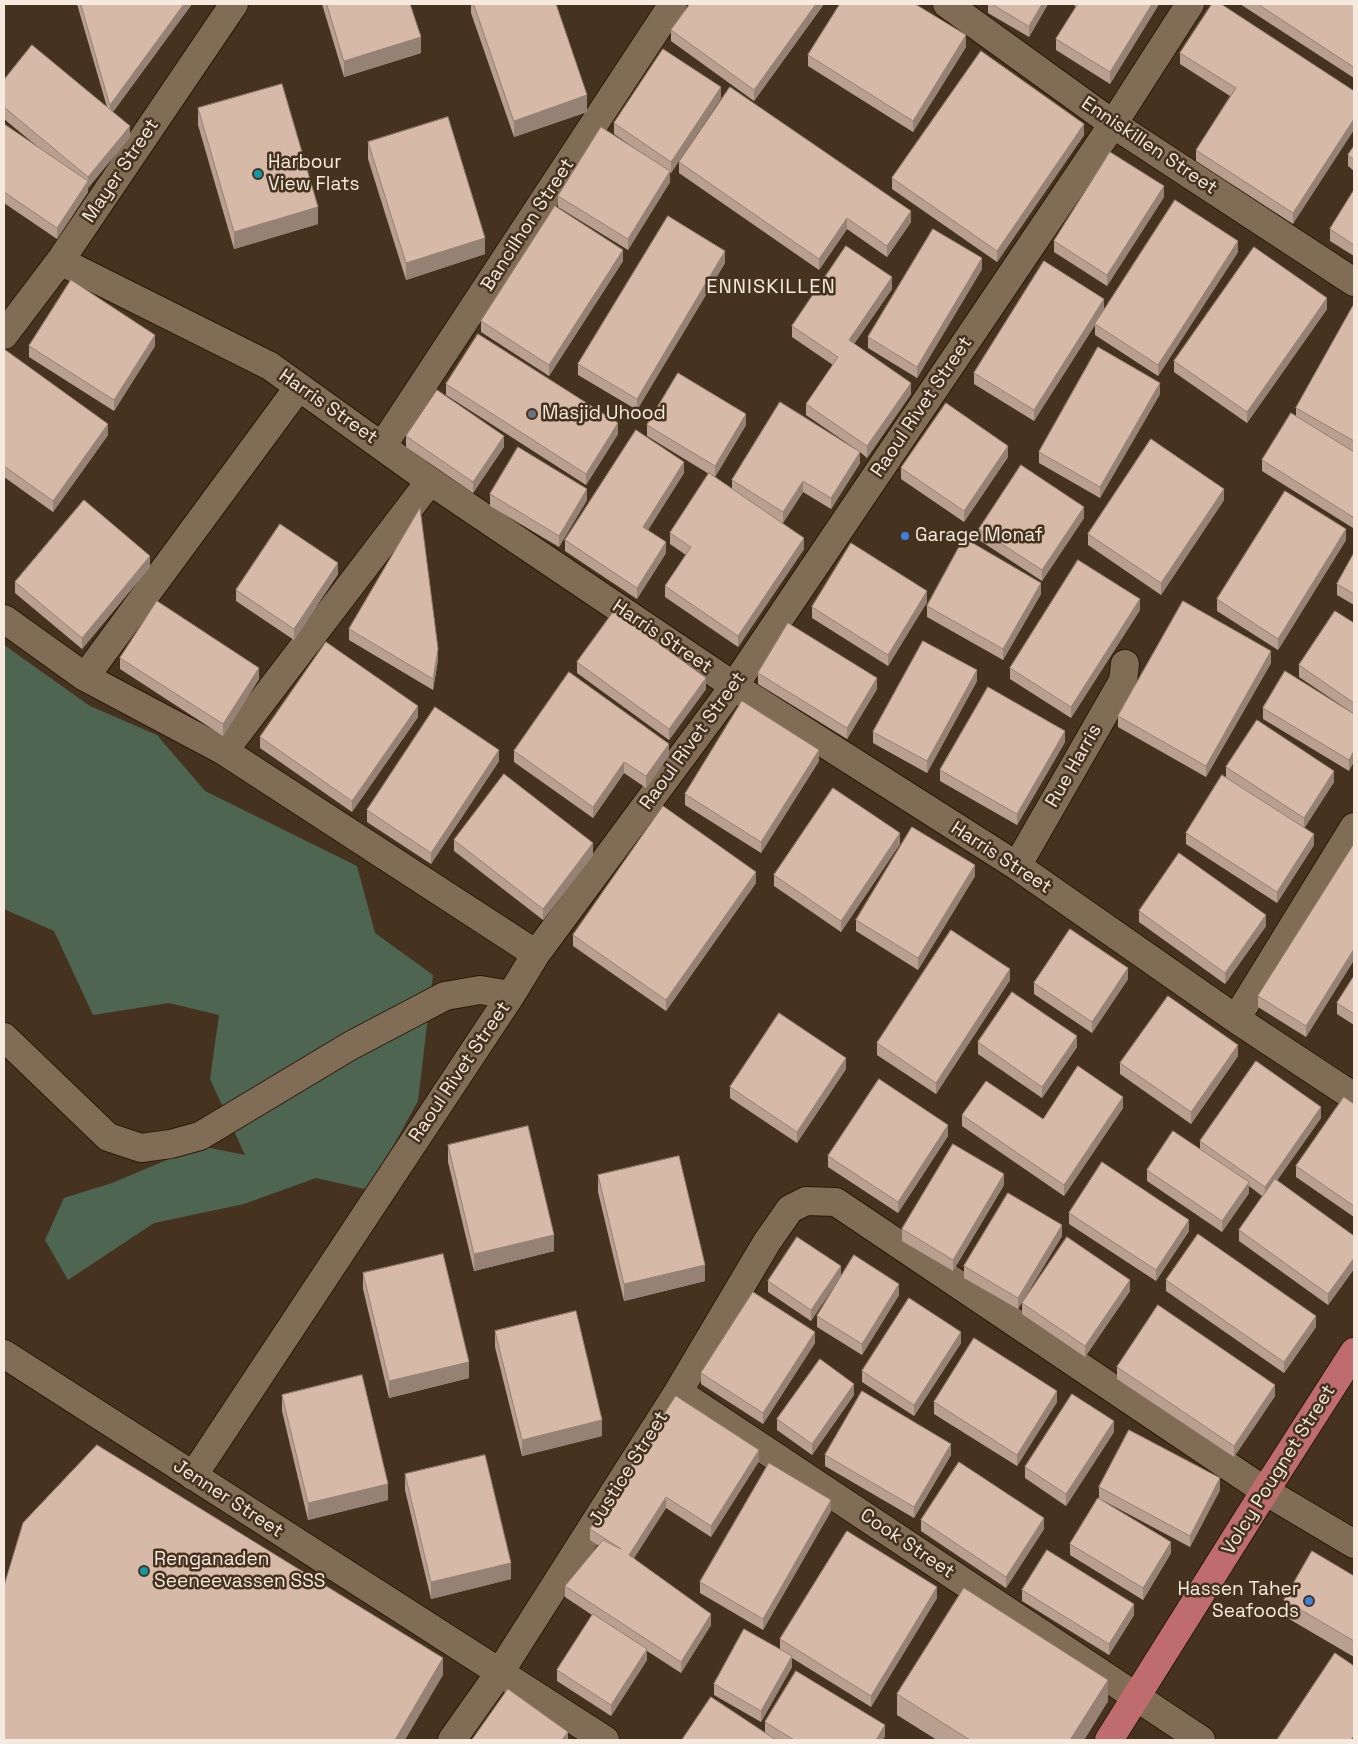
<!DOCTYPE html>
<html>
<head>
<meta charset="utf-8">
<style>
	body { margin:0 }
	#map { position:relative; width:1358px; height:1744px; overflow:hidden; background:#46331f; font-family:"Space Grotesk",sans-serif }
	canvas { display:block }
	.frame { position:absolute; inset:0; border:5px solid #f6eade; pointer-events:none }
</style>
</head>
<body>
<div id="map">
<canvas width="1358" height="1744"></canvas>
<div class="frame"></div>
</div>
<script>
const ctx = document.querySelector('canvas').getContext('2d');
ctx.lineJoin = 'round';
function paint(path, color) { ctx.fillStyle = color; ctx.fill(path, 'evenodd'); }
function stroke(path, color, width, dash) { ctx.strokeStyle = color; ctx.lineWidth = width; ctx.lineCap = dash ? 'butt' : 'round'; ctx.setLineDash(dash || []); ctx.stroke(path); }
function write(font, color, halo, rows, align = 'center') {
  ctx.font = font + ' "Space Grotesk",sans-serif'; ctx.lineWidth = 5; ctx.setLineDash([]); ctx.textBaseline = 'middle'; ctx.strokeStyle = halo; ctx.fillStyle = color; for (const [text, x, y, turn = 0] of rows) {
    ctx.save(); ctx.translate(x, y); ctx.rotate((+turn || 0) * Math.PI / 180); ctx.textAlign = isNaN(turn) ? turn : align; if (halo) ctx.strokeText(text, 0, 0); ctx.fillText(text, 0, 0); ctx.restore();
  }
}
const green = new Path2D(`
	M4,645l86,61 67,29 48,56 152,75 18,67 58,42 -15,126 -49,89 -53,-12 -72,26 -90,19 -86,57 -23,-40 19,-42 48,-15 88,-37 45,9 -35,-76 9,-64 -50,-12 -76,12 -39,-84 -50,-22z`);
const minor = new Path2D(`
	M947,4l166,120 241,158
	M60,261l210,105 160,115 304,205 283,180 219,153 118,78
	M4,335l56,-74 174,-257
	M383,445l290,-441
	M4,619l81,58 139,74 312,203
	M85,677l213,-289
	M224,751l206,-270
	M1017,866l106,-185 2,-17
	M1236,1019l118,-192
	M4,1037l104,100 33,11 30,-4 29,-8 150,-90 95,-50 35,-6 31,5
	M4,1354l601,386
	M678,1392l523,348
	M193,1476l318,-481 25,-41 198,-268 379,-562 77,-120
	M452,1740l48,-68 178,-280 89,-150 23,-33 16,-8 30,1 429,289 89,53`);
const major = new Path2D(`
	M1109,1740l156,-249 89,-139`);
const wall = new Path2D(`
	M77,4h115l-79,108 17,25 -42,51v4l-31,47 -53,-36v-79l34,23 -34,-28v-39l103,27z
	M322,4h88l11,49 -77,24z
	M471,4h85l31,108 -73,25 -43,-124z
	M824,4l-70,97 -83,-60v-11z
	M988,4h60l-19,33 -41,-24z
	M1073,4h86l-49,80 -54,-34v-11l20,-32z
	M1240,4h114v74z
	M966,47l-53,85 -105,-66v-11z
	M1180,53l174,38 -61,133 -97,-63v-11l34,-54 -50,-32z
	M721,98l-50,75 -1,-1v10l-42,68 -70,-43v-11l79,-46 -23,-16v-11z
	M198,108l120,116 -84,25 -36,-124z
	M1084,135l-87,127 -105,-73v-11z
	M368,142l117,112 -79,26 -38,-121z
	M1354,146v25l-6,-5v-11z
	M679,162l232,60 -24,35 -40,-28 -28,41 -140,-97z
	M1354,190v66l-24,-15v-12z
	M1164,197l-57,89 -53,-34v-11z
	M1238,252l-80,124 -63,-41v-10l-61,96 -60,-37v-11l130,-63z
	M623,261l-74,115 -68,-44v-11z
	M725,263l-88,147 -59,-35v-11z
	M982,269l-65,109 -49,-30v-11z
	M892,289l-38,55 57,50 -44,64 -7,-6v11l-29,46 -28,-17 -20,31 -8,-4 29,30 -66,98 -73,-50v-11l21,-31 -16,-11v-11l39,-59 -62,-38v-11h99l-31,52 17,12v-9l125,-30 -51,-35v-11l27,-39 -41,-28v-11z
	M1354,304v222l-1,2 -91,-57v-11l34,-44v-8z
	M1327,309l-80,114 -73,-51v-11z
	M29,346h126l-41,65 -85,-54z
	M4,349l104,86 -55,77 -49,-35z
	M446,384l172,50 -32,51 -140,-90z
	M1160,394l-60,104 -61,-35v-11z
	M406,436l98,11 -31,46 -67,-46z
	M1008,457l-44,65 -63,-43v-11z
	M684,473l-36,57 18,23 -29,46 -72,-48v-11z
	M490,494l97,6 -28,47 -69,-41z
	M1224,500l-63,95 -73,-50v-11z
	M1084,518l-42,63 -63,-41v-11z
	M1346,540l-68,110 -61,-39v-12z
	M1354,553v52l-17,-10v-11z
	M150,567l-68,82 -67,-56v-11z
	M338,574l-44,66 -58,-39v-11z
	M1041,594l-38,66 -76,-43v-11z
	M927,602l-39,64 -76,-48v-11z
	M1140,610l-69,108 -61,-39v-11z
	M1354,623v91l-55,-37v-12z
	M349,629l89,31 -5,30 -84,-50z
	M120,658l139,21 -36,57 -103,-67z
	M577,662l129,27 -37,51 -92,-67z
	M1271,663l-65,114 -88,-50v-11z
	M758,673l119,16 -30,50 -89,-55z
	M977,681l-50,92 -54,-30v-11z
	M1263,708l91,6 -5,57 -86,-52z
	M418,717l-66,95 -92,-64v-11z
	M1065,742l-48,83 -77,-44v-11z
	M514,751l155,4 -23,33 -22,-15 -31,45 -79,-56z
	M499,761l-68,103 -64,-42v-12z
	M819,761l-58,92 -76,-48v-11z
	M1226,767l108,15 -30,46 10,17 -37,58 -91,-59v-11l40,-56z
	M454,840l139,15 -50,65 -89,-69z
	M900,844l-59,88 -67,-46v-11z
	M1354,844v116l-48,77 -48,-30v-11z
	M975,876l-57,94 -62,-39v-11z
	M756,883l-90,128 -93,-65v-11z
	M1139,911l127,15 -41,58 -86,-62z
	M1354,976v49l-17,-11v-11z
	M1128,979l-36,54 -58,-39v-11z
	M1010,980l-74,114 -59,-39v-12z
	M978,1042l99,5 -35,51 -64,-44z
	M1238,1056l-47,68 -71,-50v-11z
	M846,1069l-49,74 -67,-45v-11z
	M1354,1104v113l-58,-40v-11z
	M1123,1108l-59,88 -102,-70v-11l81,4z
	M1321,1118l-44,62 77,56v33l-26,36 -89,-64v-11l23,-34 -13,-10v7l-27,39 -75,-51v-11l53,-21v-8z
	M948,1136l-50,77 -70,-46v-11z
	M448,1145l106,106 -80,20 -26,-109z
	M598,1175l107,106 -81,20 -26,-109z
	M1004,1185l-51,86 -51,-30v-12z
	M1069,1213l120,18 -33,50 -87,-57z
	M1062,1236l-44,73 -54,-31v-12z
	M841,1266l-30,55 -43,-29v-11z
	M363,1273l106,105 -80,20 -26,-109z
	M1166,1280l150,47 -32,46 -118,-82z
	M1130,1291l-45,66 -63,-43v-11z
	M899,1295l-37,60 -45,-28v-11z
	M495,1331l107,105 -80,20 -27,-109z
	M815,1343l-52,81 -62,-40v-11z
	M961,1343l-47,73 -52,-34v-11z
	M1117,1367l158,29 -41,61 -117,-78z
	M282,1395l106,105 -80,20 -26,-109z
	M854,1395l-42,60 -35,-25v-11z
	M676,1396l83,65 -48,76 -45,-29 -32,50 77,67 -30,48 -34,-22v9l-36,56 -54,-35v-11l35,-55 -27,-18v-11l34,-40 -9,-6v-11z
	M934,1402h123l-40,64 -83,-52z
	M1114,1432l-48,74 -41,-28v-11z
	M825,1455h126l-37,63 -89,-52z
	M405,1474l106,105 -80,20 -26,-109z
	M1099,1487l121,3 -30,57 -88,-47 69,53 -28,47 -73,-45v-11l29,-46z
	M831,1511l-68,119 -63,-37v-11z
	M921,1520l123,9 -38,59 -85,-57z
	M1354,1576v81l-70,-41v-16z
	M1022,1590l112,25 -25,40 -87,-54z
	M937,1598l-66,109 -79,-49v9l-31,55 -47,-27v-11l66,-35v-10z
	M897,1694l211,7 -24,39h-147l-40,-25z
	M765,1722l120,14 -2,4h-201l83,-8z`);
const shadedWall = new Path2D(`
	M184,4h8l-82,112v-11z
	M816,4h8l-70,97v-11z
	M1042,4h6l-19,33v-11z
	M1152,4h7l-49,80v-12z
	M966,35v12l-53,85v-11z
	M421,37v16l-77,24v-16z
	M721,87v11l-50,75v-11z
	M587,95v17l-73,25v-16z
	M1354,119v11l-61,94v-11z
	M1084,124v11l-87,127v-11z
	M130,126v11l-42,51v4l-31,47v-11l31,-47v-4z
	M670,171v11l-42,68v-11z
	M1164,186v11l-57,89v-11z
	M318,207v17l-84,25v-17z
	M911,211v11l-24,35v-11z
	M847,218v11l-28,41v-11z
	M485,238v16l-79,26v-17z
	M1238,241v11l-80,124v-11z
	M623,250v11l-74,115v-11z
	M725,251v12l-88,147v-11z
	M982,258v11l-65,109v-11z
	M892,277v12l-43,62v-11z
	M1327,298v11l-80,114v-11z
	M1104,299v11l-70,111v-11z
	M155,335v11l-41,65v-11z
	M911,383v11l-44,64v-12z
	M1160,383v11l-60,104v-11z
	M746,414v11l-31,52v-11z
	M618,423v11l-32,51v-11z
	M108,424v11l-55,77v-11z
	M504,436v11l-31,46v-11z
	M1008,446v11l-44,65v-11z
	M860,452v11l-29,46v-11z
	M684,462v11l-41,65v-11z
	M803,481v11l-20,31v-11z
	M587,489v11l-28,47v-11z
	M1224,489v11l-63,95v-12z
	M1084,507v11l-42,63v-11z
	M1354,515v11l-1,2v-11z
	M1346,529v11l-68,110v-11z
	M804,538v11l-66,98v-11z
	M666,542v11l-29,46v-11z
	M150,556v11l-68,82v-11z
	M338,563v11l-44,66v-11z
	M1041,583v11l-38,66v-11z
	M927,591v11l-39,64v-11z
	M1140,599v11l-69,108v-11z
	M438,649v11l-5,30v-11z
	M1271,651v12l-65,114v-11z
	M259,668v11l-36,57v-12z
	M977,670v11l-50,92v-12z
	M706,678v11l-37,51v-11z
	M877,678v11l-30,50v-11z
	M418,706v11l-66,95v-11z
	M1065,731v11l-48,83v-11z
	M669,744v11l-23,33v-12z
	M499,750v11l-68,103v-11z
	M819,750v11l-58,92v-11z
	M1354,751v11l-5,9v-11z
	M624,762v11l-31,45v-11z
	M1334,771v11l-30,47v-11z
	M900,833v11l-59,88v-11z
	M1314,834v11l-37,58v-11z
	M593,843v12l-50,65v-11z
	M975,865v11l-57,94v-12z
	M756,872v11l-90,128v-11z
	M1266,915v11l-41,58v-11z
	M1354,949v11l-48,77v-11z
	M1128,968v11l-36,54v-11z
	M1010,969v11l-74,114v-11z
	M1077,1036v11l-35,51v-11z
	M1238,1045v11l-47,68v-12z
	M846,1058v11l-49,74v-11z
	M1123,1097v11l-59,88v-11z
	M1321,1107v11l-56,80v-11z
	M948,1125v11l-50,77v-11z
	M1004,1174v11l-51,86v-11z
	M1249,1182v11l-27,39v-11z
	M1189,1220v11l-33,50v-11z
	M1062,1225v11l-44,73v-11z
	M554,1235v16l-80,20v-17z
	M1354,1258v11l-26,36v-11z
	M705,1265v16l-81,20v-17z
	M841,1266v11l-30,44v-11z
	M1130,1280v11l-45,66v-11z
	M899,1284v11l-37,60v-11z
	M1316,1316v11l-32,46v-11z
	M815,1332v11l-52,81v-11z
	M961,1332v11l-47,73v-11z
	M469,1362v16l-80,20v-17z
	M854,1384v11l-42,60v-11z
	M1275,1385v11l-41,61v-11z
	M1057,1391v11l-40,64v-11z
	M602,1420v16l-80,20v-16z
	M1114,1421v11l-48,74v-12z
	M951,1444v11l-37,63v-11z
	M759,1450v11l-48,76v-11z
	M1220,1478v12l-30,57v-11z
	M388,1484v16l-80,20v-17z
	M666,1497v11l-37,58v-11z
	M831,1500v11l-68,119v-11z
	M1044,1518v11l-38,59v-11z
	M1171,1542v11l-28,47v-12z
	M511,1563v16l-80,20v-17z
	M937,1587v11l-66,109v-11z
	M1134,1604v11l-25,40v-11z
	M711,1614v11l-30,48v-11z
	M647,1649v11l-36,56v-11z
	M792,1656v11l-31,55v-11z
	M443,1658v17l-38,65h-10z
	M1108,1680v21l-24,39h-14z
	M885,1725v11l-2,4h-7z
	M568,1732v8h-6z`);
const building = new Path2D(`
	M81,4h103l-74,101z
	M327,4h83l11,33 -77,24z
	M474,4h82l31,91 -73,26z
	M690,4h126l-62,86 -83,-60z
	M840,4h75l51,31 -53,86 -105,-66z
	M992,4h50l-13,22z
	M1078,4h74l-42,68 -54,-33z
	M1212,4h9l133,87v28l-61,94 -97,-63 40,-62 -56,-35z
	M1258,4h96v63z
	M32,45l98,81 -42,51 -84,-70v-27z
	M663,49l58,38 -50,75 -57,-39z
	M981,51l103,73 -87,127 -105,-73z
	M282,84l36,123 -84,25 -36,-124z
	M730,87l181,124 -24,35 -40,-28 -28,41 -140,-97z
	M448,117l37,121 -79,25 -38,-121z
	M4,124l84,57 -31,47 -53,-36z
	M601,127l69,44 -42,68 -70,-43z
	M1354,146v14l-6,-5z
	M1110,152l54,34 -57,89 -53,-34z
	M1354,190v55l-24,-16z
	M1175,200l63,41 -80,124 -63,-41z
	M555,206l68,44 -74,115 -68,-44z
	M668,216l57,35 -88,148 -59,-35z
	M933,229l49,29 -65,109 -49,-30z
	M846,246l46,31 -43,63 62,43 -44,63 -61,-42 32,-47 -46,-31z
	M1254,247l73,51 -80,114 -73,-51z
	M1044,261l60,38 -70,111 -60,-37z
	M71,280l84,55 -41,65 -85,-54z
	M1354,304v137l-58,-33z
	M478,334l140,89 -32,51 -140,-90z
	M1098,347l62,36 -60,104 -61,-35z
	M4,349l104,75 -55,77 -49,-35z
	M678,373l68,41 -31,52 -68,-41z
	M437,390l67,46 -31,46 -67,-46z
	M780,402l80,50 -29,46 -28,-17 -20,31 -51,-32z
	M946,403l62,43 -44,65 -63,-43z
	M1291,413l63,39v63l-1,2 -91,-57z
	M636,430l48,32 -41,65 23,15 -29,46 -72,-48z
	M1151,439l73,50 -63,94 -73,-49z
	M518,447l69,42 -28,47 -69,-42z
	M1021,465l63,42 -42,63 -63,-41z
	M709,473l95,65 -66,98 -73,-50 26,-39 -21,-14z
	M1285,491l61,38 -68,110 -61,-40z
	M84,500l66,56 -68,82 -67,-56z
	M420,508l18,141 -5,30 -84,-50z
	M280,524l58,39 -44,66 -58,-39z
	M964,538l77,45 -38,66 -76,-43z
	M851,543l76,48 -39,64 -76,-48z
	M1354,553v41l-17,-10z
	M1078,560l62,39 -69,108 -61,-39z
	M157,601l102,67 -36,56 -103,-66z
	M1183,601l88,50 -65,115 -88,-50z
	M614,611l92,67 -37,51 -92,-67z
	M1335,611l19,12v80l-55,-38z
	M788,623l89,55 -30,50 -89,-55z
	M923,641l54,29 -50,91 -54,-29z
	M326,642l92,64 -66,95 -92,-64z
	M1285,671l69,43v37l-5,9 -86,-52z
	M569,672l100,72 -23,32 -22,-14 -31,45 -79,-56z
	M988,687l77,44 -48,83 -77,-44z
	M742,701l77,49 -58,92 -76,-48z
	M435,707l64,43 -68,103 -64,-43z
	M1257,720l77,51 -30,47 -78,-51z
	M504,774l89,69 -50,66 -89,-69z
	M1222,775l92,59 -37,58 -91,-59z
	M833,788l67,45 -59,88 -67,-46z
	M663,806l93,66 -90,128 -93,-65z
	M912,827l63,38 -57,93 -62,-38z
	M1354,844v105l-48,77 -48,-30z
	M1179,853l87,62 -41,58 -86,-62z
	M1070,929l58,39 -36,54 -58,-39z
	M951,930l59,39 -74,114 -59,-40z
	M1354,976v38l-17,-11z
	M1012,992l65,44 -35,51 -64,-45z
	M1168,996l70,49 -47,67 -71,-49z
	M779,1013l67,45 -49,74 -67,-45z
	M1256,1061l65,46 -56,80 -65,-46z
	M1078,1066l45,31 -59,88 -102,-70 24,-34 57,38z
	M879,1079l69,46 -50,77 -70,-46z
	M1344,1097l10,7v102l-58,-40z
	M528,1126l26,109 -80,19 -26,-109z
	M1173,1131l76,51 -27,39 -75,-51z
	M953,1144l51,30 -51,86 -51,-31z
	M679,1156l26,109 -81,19 -26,-109z
	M1102,1162l87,58 -33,50 -87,-57z
	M1275,1179l79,57v22l-26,36 -89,-64z
	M1008,1193l54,32 -44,73 -54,-32z
	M1198,1234l118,82 -32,46 -118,-82z
	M797,1237l44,29 -30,44 -43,-29z
	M1067,1237l63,43 -45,66 -63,-43z
	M443,1254l26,108 -80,19 -26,-108z
	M854,1255l45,29 -37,60 -45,-28z
	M753,1292l62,40 -52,81 -62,-40z
	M909,1298l52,34 -47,73 -52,-34z
	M1158,1305l117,80 -41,61 -117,-79z
	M576,1311l26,109 -80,20 -27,-109z
	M974,1338l83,53 -40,64 -83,-53z
	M820,1359l34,25 -42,60 -35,-25z
	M362,1375l26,109 -80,19 -26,-108z
	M862,1391l89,53 -37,63 -89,-52z
	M1072,1394l42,27 -48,73 -41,-27z
	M676,1396l83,54 -48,76 -45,-29 -37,58 82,59 -30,48 -116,-76 38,-46 18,9 -31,-20z
	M1129,1430l91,48 -30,58 -91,-49z
	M97,1445l346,213 -48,82h-391v-154l19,-63z
	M485,1455l26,108 -80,19 -26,-108z
	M959,1462l85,56 -38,59 -85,-57z
	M769,1463l62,37 -68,119 -63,-37z
	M1098,1498l73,44 -28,46 -73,-44z
	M847,1531l90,56 -66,109 -91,-57z
	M1047,1550l87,54 -25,40 -87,-54z
	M1312,1551l42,25v65l-70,-41z
	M964,1588l144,92 -38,60h-100l-73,-46z
	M593,1614l54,35 -36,56 -54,-35z
	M744,1629l48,27 -31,55 -47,-27z
	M1335,1653l19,13v70l-3,4h-74z
	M796,1671l89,54 -9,15h-82l-29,-18z
	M508,1689l60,43 -6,8h-90z
	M711,1697l65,43h-94z`);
const markers = [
	[258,174,5,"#0f9aa8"],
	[532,414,5,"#6b7280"],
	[905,536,5,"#3f7fe0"],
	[144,1571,5,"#0f9aa8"],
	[1309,1601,5,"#3f7fe0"]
];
const streetNames = [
	["Enniskillen Street",1149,146,34],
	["Mayer Street",121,171,-56],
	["Bancilhon Street",528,225,-57],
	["Harris Street",328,407,35],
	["Raoul Rivet Street",922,407,-56],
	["Harris Street",662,637,34],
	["Raoul Rivet Street",693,741,-54],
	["Rue Harris",1074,766,-60],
	["Harris Street",1001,858,33],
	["Raoul Rivet Street",460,1072,-56],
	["Justice Street",629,1469,-58],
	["Volcy Pougnet Street",1279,1470,-58],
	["Jenner Street",228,1499,33],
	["Cook Street",907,1544,34]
];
const poiNames = [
	["Harbour",268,163],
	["View Flats",268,185],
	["Masjid Uhood",542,414],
	["Garage Monaf",915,536],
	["Renganaden",154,1560],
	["Seeneevassen SSS",154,1582],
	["Hassen Taher",1299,1590,"right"],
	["Seafoods",1299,1612,"right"]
];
const neighbourhoodNames = [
	["ENNISKILLEN",771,288]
];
paint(green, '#4e6552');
stroke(minor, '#2b1a06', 30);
stroke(major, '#2b1a06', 30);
stroke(minor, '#816c56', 28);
stroke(major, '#bf6c6f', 28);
paint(wall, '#b89f90');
paint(shadedWall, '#968275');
paint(building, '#d6b9a7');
stroke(building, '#968275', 1);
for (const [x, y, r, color] of markers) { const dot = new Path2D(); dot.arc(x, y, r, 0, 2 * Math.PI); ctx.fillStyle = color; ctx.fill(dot); stroke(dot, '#46331f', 2); }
write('19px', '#f6eade', '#46331f', streetNames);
write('19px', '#f6eade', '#46331f', poiNames, 'left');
ctx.letterSpacing = '1px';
write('20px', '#f6eade', '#46331f', neighbourhoodNames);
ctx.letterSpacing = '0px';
</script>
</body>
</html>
